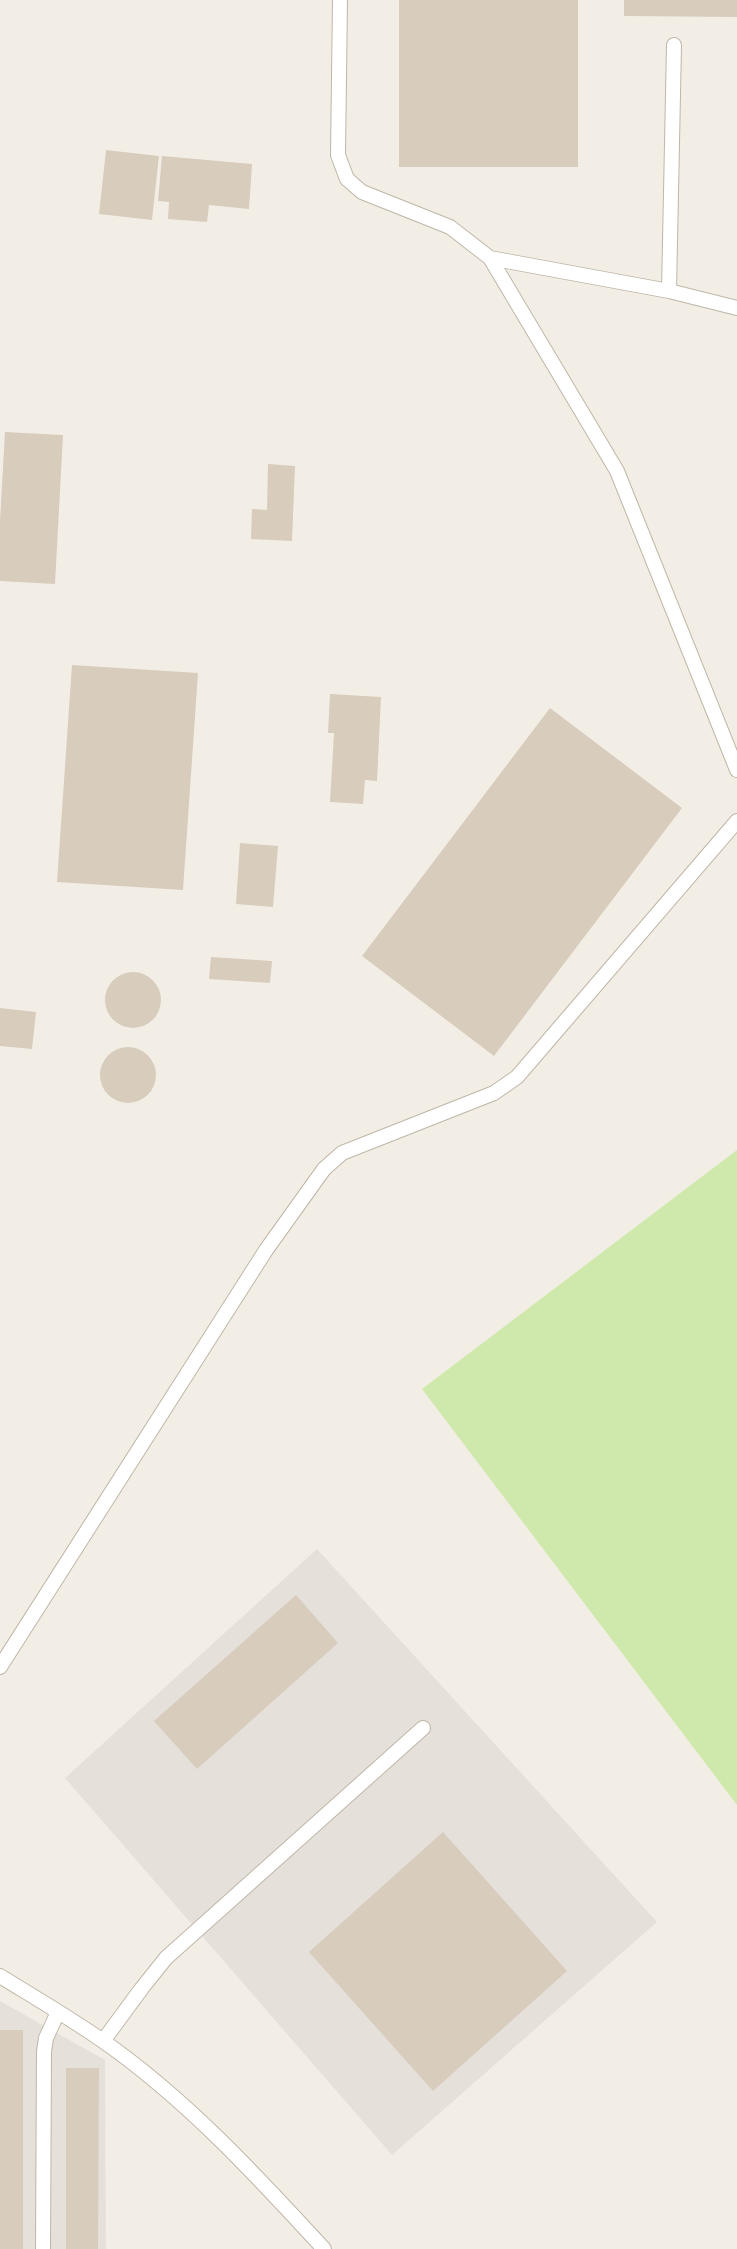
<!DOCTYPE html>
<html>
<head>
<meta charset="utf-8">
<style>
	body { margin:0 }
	canvas { display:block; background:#f3eee5 }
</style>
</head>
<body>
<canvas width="737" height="2249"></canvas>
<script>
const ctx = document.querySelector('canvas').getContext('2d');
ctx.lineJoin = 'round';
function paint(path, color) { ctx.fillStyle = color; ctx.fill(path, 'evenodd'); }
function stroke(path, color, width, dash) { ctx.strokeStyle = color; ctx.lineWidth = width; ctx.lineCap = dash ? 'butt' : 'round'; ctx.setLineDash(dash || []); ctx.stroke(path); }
const industrial = new Path2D(`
	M317,1549l340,373 -265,233 -327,-377z
	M0,2001l105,59 1,189h-106z`);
const green = new Path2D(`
	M737,1150v655l-315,-416z`);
const building = new Path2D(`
	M399,0h179v167h-179z
	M624,0h113v17l-113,-1z
	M106,150l53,6 -7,64 -53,-6z
	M162,156l90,8 -3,45 -40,-4 -2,17 -39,-3 1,-17 -11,-1z
	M5,432l58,3 -8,149 -55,-3v-60z
	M268,464l27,2 -3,75 -41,-2 1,-30 15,1z
	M72,665l126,8 -15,217 -126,-8z
	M330,694l51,3 -4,84 -12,-1 -2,24 -33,-2 4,-69h-6z
	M550,708l132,100 -188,248 -132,-100z
	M240,843l38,3 -5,61 -37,-3z
	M211,957l61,4 -2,22 -61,-4z
	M105 1000a28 28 0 1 1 56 0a28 28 0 1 1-56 0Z
	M0,1008l36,4 -4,37 -32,-3z
	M100 1075a28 28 0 1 1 56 0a28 28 0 1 1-56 0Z
	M296,1595l42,48 -141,126 -43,-48z
	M443,1832l124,139 -134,120 -124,-139z
	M0,2030h23v219h-23z
	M66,2068h33l-1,181h-32z`);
const service = new Path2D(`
	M340,0l-2,155 9,24 15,13 88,35 40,31
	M669,291l5,-246
	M737,308l-68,-17 -179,-33 127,213 120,299
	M0,1667l266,-417 58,-81 18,-16 152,-60 23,-16 220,-256
	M0,1976c34,21 70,42 103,65 83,58 153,134 221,208
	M103,2041l39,-53 24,-30 257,-230
	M43,2249l1,-197 2,-14 12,-26`);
paint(industrial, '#e5e0da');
paint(green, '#cfe9ac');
paint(building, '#d8ccbd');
stroke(service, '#bfb6a7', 16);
stroke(service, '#fff', 14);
</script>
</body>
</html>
